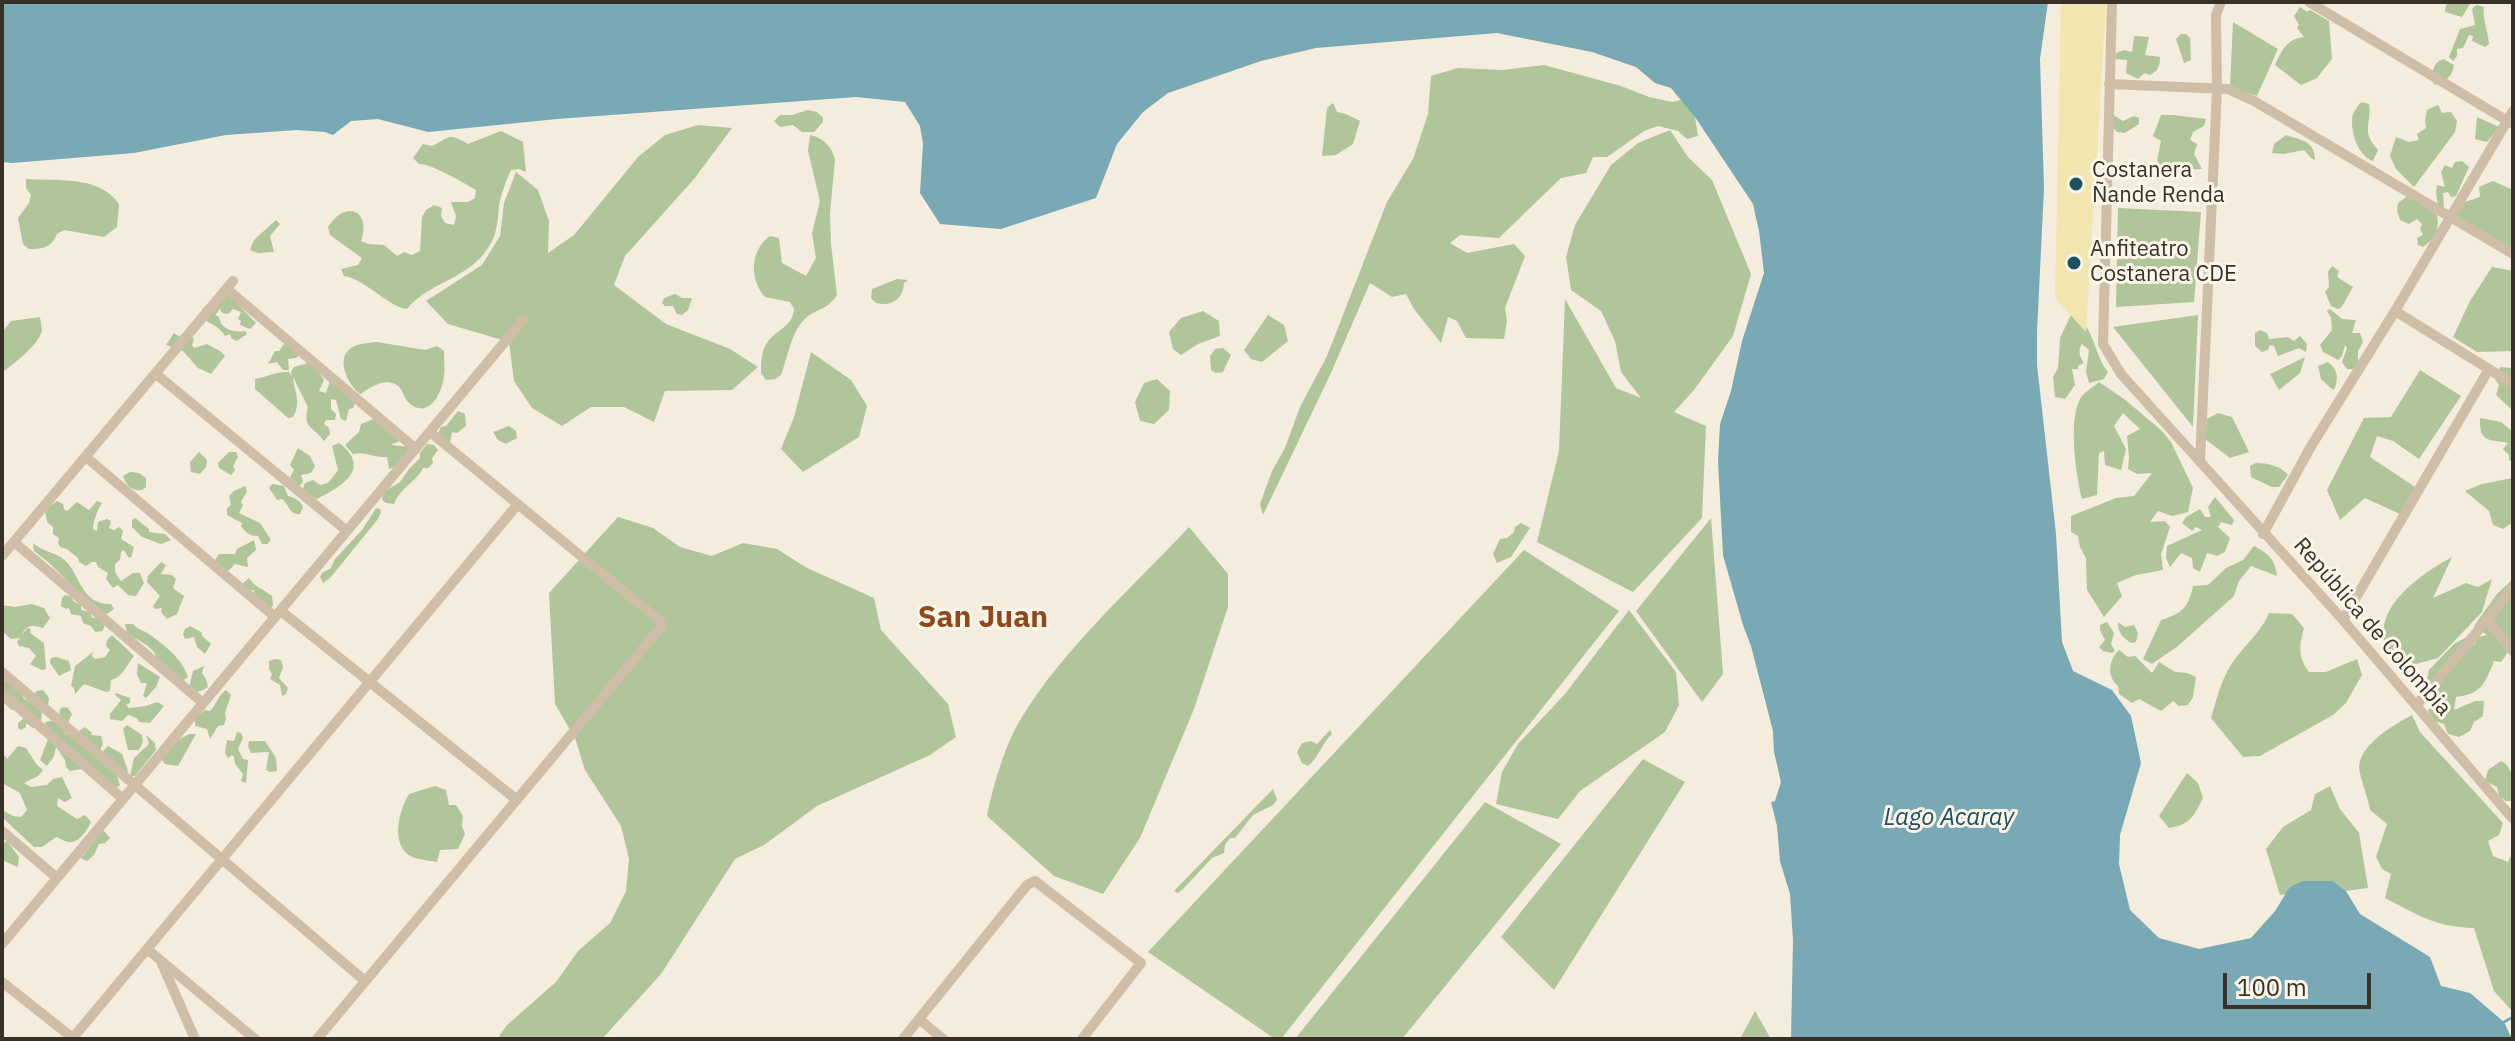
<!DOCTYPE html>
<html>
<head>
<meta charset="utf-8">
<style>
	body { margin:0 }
	#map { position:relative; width:2515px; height:1041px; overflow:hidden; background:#f4ecdc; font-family:"IBM Plex Sans",sans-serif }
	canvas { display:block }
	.frame { position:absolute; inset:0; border:4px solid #393028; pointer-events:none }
	.scale { position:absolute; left:2223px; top:973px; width:148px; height:36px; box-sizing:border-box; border:4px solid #393028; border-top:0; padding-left:10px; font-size:24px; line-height:28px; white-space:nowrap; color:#393028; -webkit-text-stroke:6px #fbf6e9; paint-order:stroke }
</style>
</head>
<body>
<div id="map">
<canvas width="2515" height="1041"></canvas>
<div class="frame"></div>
<div class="scale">100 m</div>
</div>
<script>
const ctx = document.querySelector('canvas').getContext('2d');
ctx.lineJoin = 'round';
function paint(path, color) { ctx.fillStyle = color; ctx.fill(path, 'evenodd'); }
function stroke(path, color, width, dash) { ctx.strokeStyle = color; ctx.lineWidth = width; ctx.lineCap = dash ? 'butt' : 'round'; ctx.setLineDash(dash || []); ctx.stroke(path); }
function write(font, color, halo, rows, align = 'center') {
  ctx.font = font + ' "IBM Plex Sans",sans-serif'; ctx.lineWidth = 6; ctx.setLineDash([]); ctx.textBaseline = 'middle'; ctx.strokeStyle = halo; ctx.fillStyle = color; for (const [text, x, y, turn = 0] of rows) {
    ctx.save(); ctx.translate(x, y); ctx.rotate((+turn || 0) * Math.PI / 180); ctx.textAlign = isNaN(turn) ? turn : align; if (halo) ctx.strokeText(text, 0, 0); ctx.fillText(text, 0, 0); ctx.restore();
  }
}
const green = new Path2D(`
	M2450,2h21l-9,15 -17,-5 1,-7z
	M2476,5l8,2c-2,12 4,24 5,37l-4,3 -13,-6 1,-5 -4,-1 -6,13 -6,1v7l-4,5 -4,-4 11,-28 15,-4 -3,-16z
	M2300,7l7,5 3,-2 19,11 3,38 -15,19 -16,7 -26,-20c7,-15 12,-26 29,-28l-7,-9 2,-3 -5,-9z
	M2233,22l45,27 -21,47 -27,-9z
	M2181,34h5l4,4 1,22 -7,3 -8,-24z
	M2134,36l15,1 -4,18 15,2c0,9 -2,14 -10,18l-5,-2 -7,6 -12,-6 1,-13 -12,-1 1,-6 8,-3 8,2z
	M2443,59l11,6c-3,13 -7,15 -19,20l-3,-4c0,-10 1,-18 11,-22z
	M1544,65l77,21 28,11 23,5 13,-3 9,12 4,25 -11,3 -9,-8 -20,-5 -14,5 -37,26h-14l-7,16 -25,5 -62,60 -39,-3 -10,8 17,10 47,-9 11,12 -20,52 2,13 -3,18 -38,-1 -9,-17 -9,-4 -7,26 -27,-34 -8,-15 -14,3 -22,-14 -40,92 -67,140 -3,-11 12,-33 13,-23 15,-41 27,-51 60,-154 26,-43 15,-45 3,-38 27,-8 45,2z
	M2361,102l8,2c3,21 -9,26 9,46l-5,11c-15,-5 -24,-31 -20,-47 2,-4 5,-8 8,-12z
	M1333,103l4,9 9,2 14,7 -7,23 -17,11 -14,1 5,-48z
	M2438,105l4,8 9,-1 6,9 -2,11 -41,55 -18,-18 -6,-13 6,-19 13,5 10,-2 -2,-6 9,-6 -1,-8 2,-10z
	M808,110l9,2 6,6v4l-9,10h-12l-9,-7 -13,2 -6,-6 6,-6h12z
	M2161,115h12l33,4 -2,7 -11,6 -3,8 7,4 -3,10 8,15 -37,1 -8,-9 4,-20 -8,-5z
	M2115,116l8,5 11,-5 5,2v6l-14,9 -8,-1 -7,-8v-5z
	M2477,117l22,10 -12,15 -12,-3z
	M698,125l34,3 -38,51 -69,77 -11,29 52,39 64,25 28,18 -26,23 -67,1 -11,31 -30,-15h-33l-29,19 -30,-18 -18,-27 -5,-39 -61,-18 -22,-23 56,-36 18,-29 4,-33 12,-31 22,18 11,31 -1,32 26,-18 64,-78 27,-22z
	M1670,130l18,27 24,23 39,94 -18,62 -39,54 -20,22 32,14 -4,92 -69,74 -96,-50 22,-91 6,-152 51,89 25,10 -20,-26 -6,-31 -14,-30 -30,-21 -5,-33 9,-32 36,-60 27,-22z
	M501,131l22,11 3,30 -7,-3 -8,1c-5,11 -10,24 -12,36 -1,12 -2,27 -8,37 -20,37 -62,38 -84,66 -17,-1 -42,-30 -63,-33l-3,-7 17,-4 4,-7 -32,-23 -2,-8c17,-28 44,-17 33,14l7,3 16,1 13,11 7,-4 8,3 8,-4 2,-34 4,-7 8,-5 8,3 -1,8 4,7 9,2 2,-9 -5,-14h17l7,-4 1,-8c-12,-7 -46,-27 -57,-26l-6,-6 10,-14 9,2c18,-9 16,-14 36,-2z
	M810,135c13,3 22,11 25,25l-5,53 1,31 6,51c-11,16 -17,12 -30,22 -16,13 -19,40 -26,58l-6,4 -9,1 -5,-7c0,-12 0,-23 8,-33 10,-11 24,-15 25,-31l-4,-7 -25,-5c-16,-18 -15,-47 5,-61l9,2 3,25 24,13 10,-18 -4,-25 8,-32 -12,-50z
	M2286,135c15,5 29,6 29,25l-4,-2 -7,-8 -20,4 -12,-1 2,-9z
	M2462,161l7,6 -13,29 -5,1 -3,-5 -5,1 1,16 -6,-2 -2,-16 1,-6 8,2 -4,-15 4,-7 7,3 3,-6z
	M26,179c31,2 73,-4 93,25l-2,23 -13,10 -40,-7 -7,4c-6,14 -14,15 -28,15l-6,-5 -5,-26 11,-15 2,-8 -5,-7z
	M2493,181l20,9v60l-58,-35 7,-12 18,-6 -1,-10z
	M2409,195l28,20c3,15 -2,23 -14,32l-5,-2 -1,-7 6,-3 -3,-6 2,-5 -5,-5 -8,5 -9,-4 -3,-9 1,-8z
	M2118,208l83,4 -7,90 -78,5z
	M276,220l4,4 -10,12 4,16 -16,1 -8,-3 4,-10z
	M2332,266l7,5 -2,6 16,10 -12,21 -3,1 -7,-3 -6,-14 4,-5 -1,-15z
	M2492,267l21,4v80l-36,1 -24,-15 17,-36z
	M897,279l11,1 -4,3c-1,16 -12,24 -28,20l-5,-5 1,-9z
	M228,294l28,29 -6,6 -10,-4 1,-4 -3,-2 3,-7 -8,-3 -5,5 -6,-1 -2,-4 -5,6 4,2c2,13 15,16 26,14l2,3 -10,7 -6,-3 -1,-4 -5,2c-2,-3 -4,-6 -7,-8 -7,-6 -15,-5 -16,-18l3,-4z
	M675,294l7,4h10l-4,12 -6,5 -5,-1 -4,-8h-8l-3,-3 2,-5z
	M2330,309l12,10 14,1 -4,13h8l3,9 -5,9v14l-4,4h-7l-5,-7 5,-14 -2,-3 -3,11 -4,4 -15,-8 -3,-7 12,-15 -1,-12 -4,-7z
	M1203,311l16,10 1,15 -22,8 -17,11 -8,-6 -4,-17 12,-14z
	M2072,313c5,5 11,10 15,15 9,14 10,31 21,44l-4,7 -15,4 -3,-11 3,-22 -7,-6c-4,6 -3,12 2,19l-6,3v3h-6l3,16 -10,14 -10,-2 -2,-20 5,-9 2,-30z
	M1268,315l16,10 4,16 -26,21 -11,-3 -7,-9z
	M2198,315v1l-5,111 -80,-100z
	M40,317c0,1 2,12 2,13 -3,16 -30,34 -40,43l2,-43 7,-9z
	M2260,330l7,3 2,6 19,-2 6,4 6,-5 7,8 -1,8 -7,-4 -21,8 -4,-10 -4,-1 -2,5 -6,2 -7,-6v-13z
	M174,333l8,5h12l-2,7 2,3 13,-4 13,7 5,5 -14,18 -13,-6 -15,-17 -17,-6z
	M377,342l48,8 12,-4 7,5c0,8 1,17 0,25 -2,17 -15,44 -35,27 -6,-5 -6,-16 -14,-19 -12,-6 -25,4 -35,10 -12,-9 -25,-35 -9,-46 7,-5 18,-5 26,-6z
	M284,344l15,11 -3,3 -8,1 1,11h-6l-6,-8 -9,2 7,-13h4z
	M1223,348l8,7 -8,17 -7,1 -5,-3 -1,-14 5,-7z
	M811,352l40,28 16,26 -8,31 -56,35 -22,-23 13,-32z
	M2305,357l-5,16 -21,17 -9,-16z
	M311,362l13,18 -5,11 7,2 4,-12 25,22 -2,5 -4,1 -3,12 -5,-2 -5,-19 -5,-1v10l5,5 -1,6h-9l-2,4 5,4 1,6 -6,7c-10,-15 -22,-12 -16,-34l-15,-30c1,14 9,25 0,40l-5,1 -33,-29v-10c12,-2 21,-8 34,-7l3,5 -1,-5 3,-5z
	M2328,362c9,7 11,14 7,26l-2,2 -12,-11 -3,-13z
	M2500,367l13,1v43l-17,-16 3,-10 -4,-6z
	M2420,370l41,26 -42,63 -26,-18 -16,-5 -7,21 45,30 -15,27 -35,-16 -25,22 -13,-30 37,-72 27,-1z
	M1157,379l13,12 -1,19 -15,14 -14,-3 -5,-19 9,-19z
	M2099,382l25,17 37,31 10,12 22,46 -5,24 -16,4 -14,-5 -8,11 15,-1 5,6 -9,27 2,16 -27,5 -19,8 5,13 -18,21 -17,-27 -1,-32 -6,-11 -2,-11 -7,-4v-16l45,-18 18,-2 18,-23 -15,1 -9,-5 1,-12 -2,-21 13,-7 -17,-16 -9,13 12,23 -5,21 -16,-5 -1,-14 -5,2 -2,42 -15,4c-6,-24 -14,-77 -2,-100 3,-6 13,-12 19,-17z
	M458,411l7,3 1,12 -9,7 -5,-1 -2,11 -12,-10 3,-6 5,-1z
	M2218,413l14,4 17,35 -19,6 -25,-19 2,-20z
	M2480,418l21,4 12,10v28l-4,1v-6l-6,-6 5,-6c-18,-4 -29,1 -28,-25z
	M374,419l25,22 -8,4 19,2 -13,19 -8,3 -2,-12c-12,1 -22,-6 -34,-3l-8,-9 14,-13 2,-8z
	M509,426l7,5 1,7 -11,6 -8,-4 -5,-8z
	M339,443c33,25 4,43 -22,56l-15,-8 3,-8 8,-3 7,5 8,-2 10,-13 -6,-24z
	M427,444l7,1 4,5 -6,8 1,5 -5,5h-5c-5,12 -23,20 -29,36l-8,-1 -4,-3 2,-8 16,-10 9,-13 11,-11v-5z
	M298,448l12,8 5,10 -4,7 -10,2 2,6 -4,6 -9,-10 4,-7 -4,-5z
	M199,452l8,8 -1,7 -6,7 -9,-2 -1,-10z
	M229,452h7l2,5 -5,9 2,4 -4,5 -12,-7 -1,-5z
	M2256,463c11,0 25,3 32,12l-9,12h-7l-21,-10 -1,-11z
	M130,472l9,1 7,5v9l-4,3c-10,1 -16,-4 -19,-14z
	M2513,478v44l-10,7 -10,-4 -4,-14 -24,-20 17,-7z
	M272,484l12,2 4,10c7,2 12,4 15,11l-3,7c-11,1 -11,-10 -18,-15l-5,1 -8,-12z
	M245,486l2,5 -6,11 2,3 -4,8 21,10 11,17 -4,4h-5l-4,-8c-10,0 -10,-3 -17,-9l1,-4 -15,-8v-7l4,-3 -2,-9 5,-5z
	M2215,497l19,23 -2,5 -11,-3 -3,5 12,11 -5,14 -8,4 -10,-3 -7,19 -7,-4 -1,-10 -11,-5 -11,14 -4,-9 1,-12 35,-16 -6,-3 -4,4 -10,-8 4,-6 14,-8 5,8h6l-3,-10z
	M57,501l6,3 1,5 3,2 10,-9 12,8 8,-9 5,2c-4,5 -9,19 -9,26l4,2 1,-9 9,-3 4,2 -2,7 5,2 5,-3 4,4 -2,8 13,8 -3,11 -3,-1 -4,-7 -3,2 -1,8 -5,4v8l6,9 12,-8h7l4,10 -8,13 -8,-1 -10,-10 -5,3 -7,-9 2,-6 -10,-6 -2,-5h-4l-6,4 -7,-4 -1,-4 -11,-9 -7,-2 -2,-4 1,-5 -6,-4v-7l-6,-5 -2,-12z
	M376,508l4,1 1,3 -3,7 -48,59 -7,5 -3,-6 2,-4 9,-5 4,-9 27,-29z
	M618,517l35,11 27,19 32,9 31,-13 34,6 30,19 67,30 7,32 67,74 8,33 -26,18 -113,51 -53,39 -29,14 -74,115 -59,65h-105l10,-14 49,-43 22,-31 32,-28 16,-32 3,-32 -8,-33 -36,-56 -10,-32 -20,-34 -6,-111z
	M135,518l14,11v3l16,2 6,6 -10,4 -19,-7 -10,-10v-7z
	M1711,518l12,156 -21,28 -66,-91z
	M1521,523l9,5 -19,29 -14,6 -4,-9 7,-15 7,-1 7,-6 1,-5z
	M1189,527l39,47v33l-34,102 -54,129 -37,56 -49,-18 -67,-60c6,-30 18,-72 35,-99 43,-70 111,-130 167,-190z
	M254,540l2,10 -9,8 1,9 -13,-3 -7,7 -13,-11 4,-6h16l2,-5z
	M33,543c9,8 20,9 29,15 18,12 17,47 49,46l3,5 -7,5 -7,-1 -52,-51 -14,-11z
	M2254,546c15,8 21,13 23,30l-26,-10 -12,15 -5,15 -56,50 -26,18 -9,-5 18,-39c22,-7 27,-12 32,-34l15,-1 18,-17 17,-8z
	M1524,550l95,61 -338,428h-6l-127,-87z
	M2452,557l-19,41 33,-15 12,4 14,-8 -10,33 -44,46 -37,10c-4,-5 -9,-10 -12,-15 -23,-42 32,-79 63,-96z
	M161,562l5,3 -5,9 11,1 4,4 -3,9 11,8 -7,18 -10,5 -6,-7 1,-4 -7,1 -2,-3 7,-10 -13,-14 1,-6z
	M249,578c6,10 15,11 23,18l1,9 -3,4 -16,-15v-4h-6l-6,-6z
	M2513,579v66l-12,17 -7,-1c-9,22 -12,33 -38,36l-2,13 21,-9h9l-1,15 -9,6 -4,9 -11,6 -11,-3 -4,-10 -9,-3 -7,-10 8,-16 -10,-12 3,-13 25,-26 11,-6 9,7 4,-8 9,-2 -13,-9 23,-32z
	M65,595l7,2 1,4 8,4v5l9,2 2,6h6l7,5 -2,8 -8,1 -4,-6 -8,-3 -2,-7 -10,-2 -2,-6 -3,1 -5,-3 1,-8z
	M32,604l12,4 6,10 -7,10c-12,-3 -15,-4 -22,7l7,-7 3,1 -1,4 14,10 2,26 -4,1 -12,-6 6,-8 -7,-8 -10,-2 -2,-4 3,-4 -9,1 -9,-8v-26l13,2z
	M1629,610l47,62 3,33 -14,27 -85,59 -22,28 -62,-15 6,-32 16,-28 47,-50z
	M2269,613l23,1 12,14c-5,18 -6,29 5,44h17l31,-13 5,16 -16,28 -13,12 -73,41 -17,1 -32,-39c5,-16 9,-34 17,-48 12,-22 32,-35 41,-57z
	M2107,622l7,11 -3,11 4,7 -3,2 -9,-2 -4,-4 6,-7 -5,-10v-5z
	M2118,622l7,5 9,-2 4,8 -2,9 -5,1c-9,-6 -13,-10 -13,-21z
	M125,624h8c5,6 10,6 16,10 15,11 33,24 39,43l-7,5 -20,-14 -7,-16 -6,-6 -21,-13z
	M190,626l11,6 1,4 9,8 -6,10 -8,-7 -3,-10 -9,2 -2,-5 2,-5z
	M112,635l22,21c-7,8 -11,21 -23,24l-1,11 -4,1 -22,-8 -9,10 -1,-6 -3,-2 4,-20 18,-14 -1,4 3,3 10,-2 5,-7 -4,-4 1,-6z
	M2119,650l9,7 7,-1 17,17 7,-11 16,10 12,1 9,4 -3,20 -5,8 -9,1 -6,-5 -12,10 -22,-12 -7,4 -13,-9 -1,-8c-12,-10 -9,-27 1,-36z
	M56,657l13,4 2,9 -12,6 -9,-13 1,-5z
	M275,659l6,1 2,7 -4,11 9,10 -2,6 -4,2 -2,-11 -10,-6 2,-5 -3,-5v-8z
	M138,663l22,14 -4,10 -10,11 -3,-2 4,-13h-6l-4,-9z
	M204,666l-2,7 4,6 2,8c-8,5 -12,7 -19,1l4,-17z
	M2,681h14l6,6 1,11 11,6 -1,-9 4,-4 6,-1 6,8 -1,8 -6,4 -1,13 -8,5 -7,-5v4l-5,3 -3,-2v-5l11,-9 -9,-5 -8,1 -8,-7z
	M226,690l5,5 -6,18 1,6 -2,6 -6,1 -8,13 -3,-10 -12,-3v-7l10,-9 5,1c7,-7 8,-16 16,-21z
	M116,693l14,5v5l-4,2 3,3 17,-2 11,-4 7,4 -14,17 -11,-1 -2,-4 -9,-3 -6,6 -12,-2v-5l11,-14 -6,-5z
	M63,707l5,1 4,6 -7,16 1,4 7,1 12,-8 7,6 -1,2 10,1 2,8 -4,7 7,4 -3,-4 5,-5 14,8 6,17 -2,4 -9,1 3,9 -4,3 -35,-19 -11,2 -4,-4 -1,-7 -9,-13 -2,9 -7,10 -7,-6 10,-26 -5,-12 7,-1 6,2 2,-14z
	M2412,715l8,17 83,91 -4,12 -11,6 5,15 15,6 3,-7v-12h2v169l-19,-21 -20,-63c-40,-1 -55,-13 -89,-30l6,-24 -9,-5 -6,-12 11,-33 -17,-14c-1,-10 -11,-35 -11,-43 2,-24 35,-42 53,-52z
	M127,725l15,10 1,7 -4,8h-11l-5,-21z
	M1330,730l2,4c-11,10 -12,22 -24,32l-6,-3 -5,-11 5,-9 9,-2 6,3z
	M237,732l4,1 2,5 -5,11 5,10 5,1 -2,23 -5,-2 2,-7 -8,-10 -1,-7 -2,-2 -4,3 -3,-5 2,-13 7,1z
	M189,734h7l-18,32 -13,-2 -3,-4 16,-20z
	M146,735l9,8 1,7 -21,26h-5l4,-18 15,-14z
	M249,741h16l11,17 1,13 -7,1 -4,-2 3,-18 -18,1 -3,-7z
	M18,746l8,2 11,17 6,5 -5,6 -14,7 7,4 16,-2 6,-6 9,-2 10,21 -7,4 -7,-4 -1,8 20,13 8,-4 6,7c-4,8 -12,22 -23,20 -5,-1 -8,-4 -12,-5l-14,10h-8l-32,-30v-7l11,6 8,1 6,-7 -7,-17 -18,-10v-31l5,7z
	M1643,759l42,23 -131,208 -53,-53z
	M2501,761c14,6 12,25 12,40h-7l-7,-5 -2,-9 -12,-6 3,-11z
	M2187,773l11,10 5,15c-9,18 -13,27 -34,30l-10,-12z
	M435,786l11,4 3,15h7l7,11 -1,10 3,8 -7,15 -18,1 -3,12c-10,-2 -24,-2 -32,-10 -13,-15 -5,-43 4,-58z
	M2330,786l10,23 19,24 9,55 -22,3 -13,-10 -15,9 -38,5 -14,-46 17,-22 28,-17 4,-16z
	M1273,789l4,11 -4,5 -20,10 -18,23h-5l-5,7 -1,8 -12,5 -29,31 -5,4 -4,-2z
	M1485,802l76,42 -159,195h-107z
	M103,830l7,8 -5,5 -6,1 -5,11 -7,6 -6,-3z
	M7,841l12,16 -1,10 -16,-7v-16z
	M1755,1011l16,28h-31z`);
const sand = new Path2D(`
	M2061,2h45l-20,330 -31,-34z`);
const water = new Path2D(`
	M2,2h2046l-8,57 4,129 -7,144v33l19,169 6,108 11,29 39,19 19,26 10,47 -21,72 -1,29 11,46 29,28 40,11 52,-11 24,-27 15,-24 13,-6h30l13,10 14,23 70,43 11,29 29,7 34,29 8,17h-721l2,-99 -3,-46 -10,-33 -3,-35 -6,-24 4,-1 6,-19 -7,-30 -1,-21 -22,-85 -8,-21 -20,-70 -5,-94 2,-37 11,-33 11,-50 22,-68 -5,-42 -6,-27 -58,-87 -24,-29 -16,-5 -19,-16 -44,-15 -95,-19 -181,15 -55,13 -93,32 -25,19 -26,32 -21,54 -95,31 -61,-5 -20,-31 3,-49 -3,-18 -15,-24 -49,-5 -299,22 -129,13 -50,-13 -27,2 -18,14 -8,-3 -28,-2 -71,5 -92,18 -122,10 -10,-1z`);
const stream = new Path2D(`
	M2504,1022l9,-5`);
const minor = new Path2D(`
	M2112,2l-9,342 18,30 222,246 170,199
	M2309,2l202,121
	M2109,84l119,5 26,12 259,153
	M227,289l189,160
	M2395,311l118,73
	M156,374l191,157
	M86,457l189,160
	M2200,462l17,-373 -1,-74 5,-13
	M2263,534l47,-86 85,-137 118,-200
	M14,542l189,161
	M2,556l231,-275
	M281,611l236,189
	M2343,620l146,-251
	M2487,620l26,31
	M2,672l363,309
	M2,693l121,106
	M2416,706l97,-118
	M2,831l55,47
	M2,944l521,-624
	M147,949l108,90
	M162,964l33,75
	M2,982l72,57
	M919,1019l24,20
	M72,1039l446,-535
	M317,1039l344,-412 -1,-6 -230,-189
	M903,1039l124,-154 8,-4 106,82 -59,76`);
const markers = [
	[2076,184,8,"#1a505f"],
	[2074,263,8,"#1a505f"]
];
const poiNames = [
	["Costanera",2092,171],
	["Ñande Renda",2092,196],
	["Anfiteatro",2090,250],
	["Costanera CDE",2090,275]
];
const streetNames = [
	["República de Colombia",2372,627,49]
];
const waterNames = [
	["Lago Acaray",1949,818]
];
const districtNames = [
	["San Juan",983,618]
];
paint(green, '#b0c59a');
paint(sand, '#f2e5b0');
paint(water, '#78a9b4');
stroke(stream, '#78a9b4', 3);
stroke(minor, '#cebea7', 10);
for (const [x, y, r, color] of markers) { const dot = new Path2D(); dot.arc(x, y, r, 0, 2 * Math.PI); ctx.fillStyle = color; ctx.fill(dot); stroke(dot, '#fbf6e9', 3); }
write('22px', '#393028', '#fbf6e9', poiNames, 'left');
write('22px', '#393028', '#fbf6e9', streetNames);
write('italic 24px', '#1a505f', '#fbf6e9', waterNames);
write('bold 30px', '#90471a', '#fbf6e9', districtNames);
</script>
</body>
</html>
